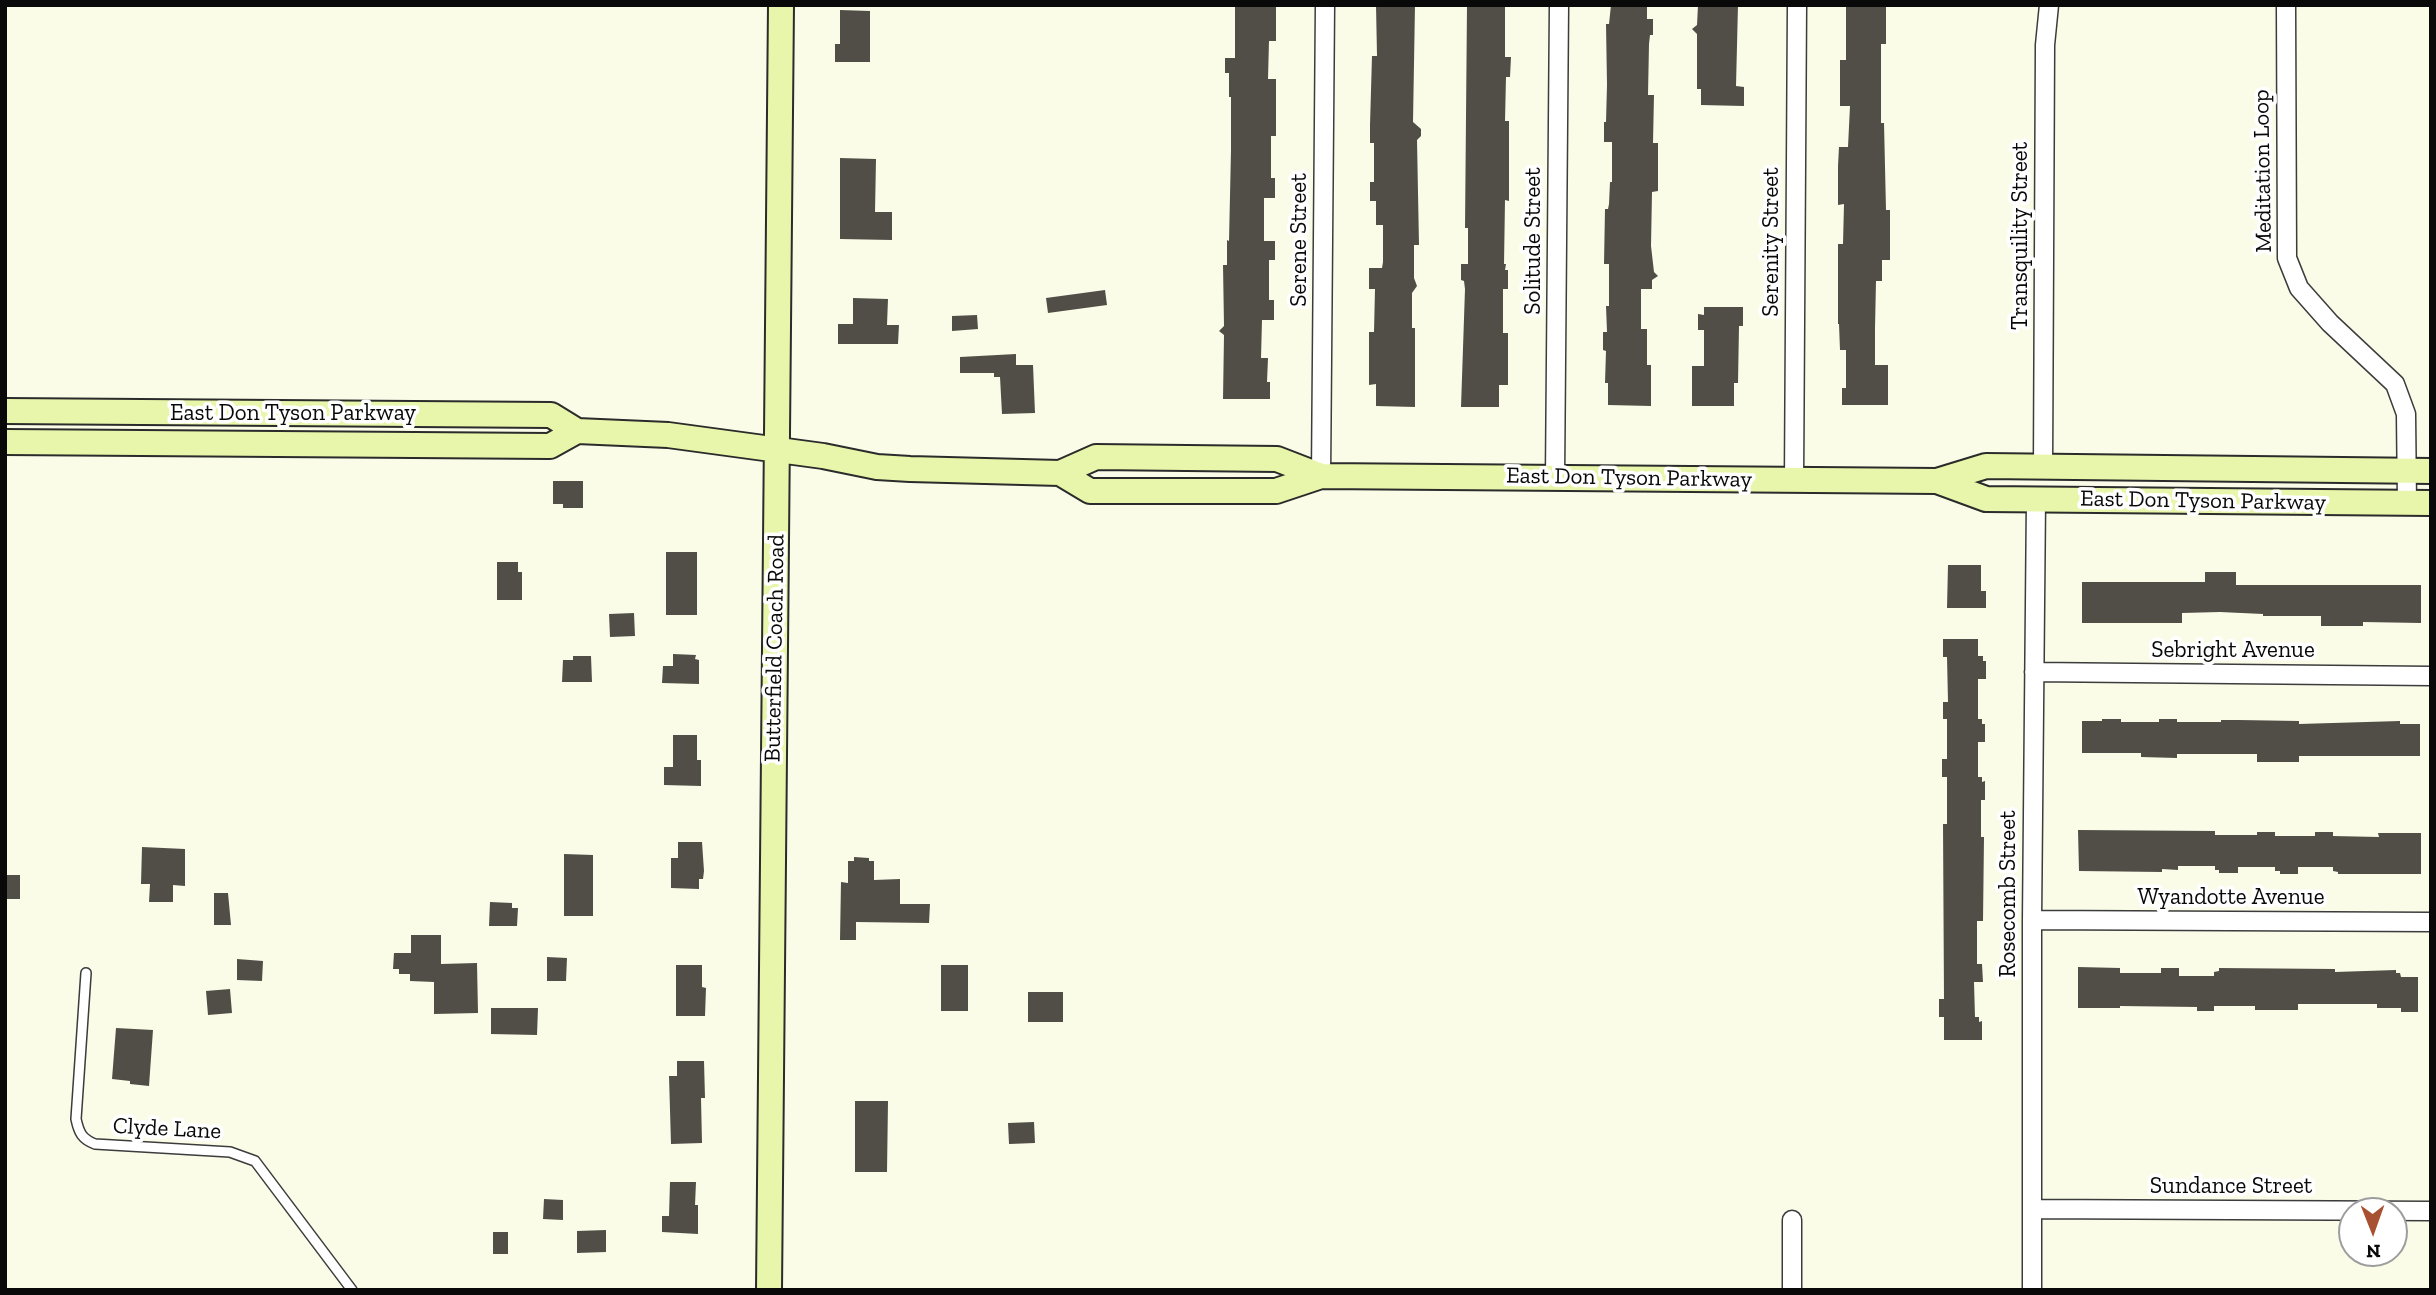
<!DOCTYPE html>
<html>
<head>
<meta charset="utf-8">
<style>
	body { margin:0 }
	#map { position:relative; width:2436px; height:1295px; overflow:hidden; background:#fafce8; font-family:"Zilla Slab",serif }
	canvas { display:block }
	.frame { position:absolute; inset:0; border:7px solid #090909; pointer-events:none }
	.north { position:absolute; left:2338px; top:1197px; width:70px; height:70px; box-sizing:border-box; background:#fff; border:2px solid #9d9d9d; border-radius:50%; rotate:179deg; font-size:19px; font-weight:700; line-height:28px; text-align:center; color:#090909 }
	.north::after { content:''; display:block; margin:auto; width:24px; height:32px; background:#a85132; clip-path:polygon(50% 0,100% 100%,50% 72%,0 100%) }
</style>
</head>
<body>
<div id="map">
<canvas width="2436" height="1295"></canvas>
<div class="frame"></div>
<div class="north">N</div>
</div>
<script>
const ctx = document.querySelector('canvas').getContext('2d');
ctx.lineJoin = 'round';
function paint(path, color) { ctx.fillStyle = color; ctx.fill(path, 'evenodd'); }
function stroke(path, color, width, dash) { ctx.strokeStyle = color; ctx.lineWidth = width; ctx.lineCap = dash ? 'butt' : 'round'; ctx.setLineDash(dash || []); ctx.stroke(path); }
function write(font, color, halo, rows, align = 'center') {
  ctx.font = font + ' "Zilla Slab",serif'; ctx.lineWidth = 7; ctx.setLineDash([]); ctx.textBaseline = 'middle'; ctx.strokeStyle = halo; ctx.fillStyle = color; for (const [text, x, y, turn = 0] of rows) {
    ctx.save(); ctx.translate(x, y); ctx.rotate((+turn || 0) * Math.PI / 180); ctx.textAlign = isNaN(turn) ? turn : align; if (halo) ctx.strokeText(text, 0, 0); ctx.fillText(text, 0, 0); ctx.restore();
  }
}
const building = new Path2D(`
	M1235,5h41v36h-7l-1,38h8v57h-5v42h4v20h-11v43h11v19h-6v40h5v20h-12l-1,38h7l-1,24h3v17h-47l1,-64 -5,-4 5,-5 -1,-61h4v-25l2,1 2,-91v-53h-2v-24h-4v-15h10z
	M1376,5h39l-2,117 8,7v7l-4,4 2,105h-5v33l3,8 -5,7v35h3v79l-39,-1v-22l-7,1v-53h5l1,-43h-6v-21h13l1,-6v-37h-7v-24h-6v-19h4v-39h-4v-18l2,-69h5z
	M1467,5h38v52h6l-1,20h-4l-1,44h4v80l-4,-1 -1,64h2l-1,6h3v19h-5v44h5v52h-9v22h-38l4,-118 -1,-8 -3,-1v-16h7v-36h-3z
	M1611,5h36v14h6v16h-3l-1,9 -1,51h6l-1,48h5v48l-6,1 -1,54 3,26 4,4 -6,4v9h-11v40h6v36h4v41l-43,-1v-22h-3l1,-32 -3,-1v-18h4l-1,-26h3v-42h-5l1,-55h3l1,-5 1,-22h2v-40h-8v-20h2l1,-37 -1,-61h3z
	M1698,5h40l-2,81 8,1v19l-43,-1v-16h-4v-55l-5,-5 5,-4z
	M1846,5h40v39h-5v79h3l2,87h4v50h-8v21h-6l-1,47v37h13v40h-46v-17h4v-38h-6l-1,-26h-1v-80h5l1,-40 -6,1v-39l1,-19h9l2,-41h-10v-46h6z
	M840,10l30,1v51h-35v-18h5z
	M840,158l36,1 -1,53h17v28l-52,-1z
	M1105,290l2,15 -59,8 -2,-15z
	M853,298l35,1 -1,26h12l-1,19h-60v-20h15z
	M1704,307h39v19h-4l-1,57h-4v23h-42v-40h12v-36h-6v-16l6,1z
	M977,315l1,14 -26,2v-15z
	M1016,354v11h17l2,48 -33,1 -2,-37h-6v-4h-34v-16z
	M553,481h30v27h-20v-4h-10z
	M666,552h31v63h-31z
	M497,562h21v10h4v28h-25z
	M1948,565h33v26h5v17h-39z
	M2205,572h31v13h185v38l-58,-1v4h-42v-10h-58v-2l-43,-2 -38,1v10h-100v-41h123z
	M634,613l1,23 -25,1 -1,-23z
	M1943,639h35v17h5v5h3v18h-8v40h4v5h3v18h-7v35h4v5l3,-1v19h-4v37h3l-1,84h-6v43h5l1,18h-9l1,35h4v5l3,-1v19h-38v-23h-5v-18h5l-1,-175h4v-47h-5v-18h5v-40h-4v-17h5l-1,-45h-4z
	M673,654l23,1 -1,4 4,1v24l-37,-1 1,-17h10z
	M573,656h18l1,26h-30l1,-22h10z
	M2102,719h19v3h38v-3h18v3h44v-2h18l60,1v3l101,-3v3h20v32h-121v6h-42v-8h-80v4l-36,-1v-4h-59v-32h20z
	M673,735h24v25h4v26l-37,-1v-18h9z
	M2078,830l137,1v4h42v-3h18v4h40v-4h18v4l46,1 -1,-4h43v41h-83v-2l-5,-1v-4h-35v7h-18v-3h-5v-4h-37v6h-19v-3h-4v-4h-37v4l-16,-1v3l-83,-1z
	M678,842h24l2,29 -1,8h-4v10l-28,-1v-30h7z
	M142,847l43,2v37l-12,-1v17h-24l1,-18h-9z
	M564,854l29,1v61h-29z
	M854,857l15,1v3h5v19l26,-1v25h30l-1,19 -73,-1v18h-16l1,-58 7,1v-22h6z
	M5,875h15v24h-15z
	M214,893h14l3,32h-17z
	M490,902l22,1v5h6l-1,18h-28z
	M411,935h30v29l36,-1 1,50 -44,1v-32l-24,-1v-7h-11v-5h-6l1,-16h17z
	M547,957l20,1 -1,23h-19z
	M237,959l26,2 -1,20 -25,-1z
	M676,965h26v22l4,1 -1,28h-29z
	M941,965h27v46h-27z
	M2078,967l42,1v5h41v-5h18v8h35v-4l5,-1v-3l116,1v3l61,-2v3h4l1,4h17v35h-17v-4h-24v-4h-79v6h-43v-4h-41v5h-17v-4l-77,-1v2h-42z
	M230,989l2,24 -24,2 -2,-24z
	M1028,992h35v30h-35z
	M491,1008h47l-1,27 -46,-1z
	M116,1028l37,2 -4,56 -19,-2v-3l-18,-2z
	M677,1061h27l1,37h-4l1,45 -31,1 -2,-68h8z
	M855,1101h33l-1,71h-32z
	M1034,1122l1,21 -26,1 -1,-21z
	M670,1182h26l-1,23h3v29l-36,-2v-16h7z
	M544,1199l19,1v20l-20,-1z
	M606,1230v22l-29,1v-22z
	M493,1232h15v22h-15z`);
const lane = new Path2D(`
	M86,973l-10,146c3,14 6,20 19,25l135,8 25,9 97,129`);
const street = new Path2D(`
	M2286,5l1,253 12,30 31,35 65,61 11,30 1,89
	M2043,467l2,-422 4,-40
	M1321,476l4,-471
	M1555,478l4,-473
	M1794,480l3,-475
	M2034,672l397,4
	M2032,920l399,2
	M2032,1209l399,2
	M1792,1290v-70
	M2032,1290v-370l4,-421`);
const secondary = new Path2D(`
	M5,411l546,4 26,16 91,4 155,21 54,11 33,2 150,4 36,-16 181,2 44,17
	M5,442l545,4 27,-15
	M1060,473l30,18h186l45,-15 616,5 49,-15 445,5
	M1937,481l49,18 445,4
	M769,1290l12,-1285`);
const streetNames = [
	["Meditation Loop",2263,171,-91],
	["Transquility Street",2020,236,-90],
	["Serene Street",1299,240,-90],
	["Solitude Street",1533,241,-90],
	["Serenity Street",1771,242,-90],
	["East Don Tyson Parkway",293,413],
	["East Don Tyson Parkway",1629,478,1],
	["East Don Tyson Parkway",2203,501,1],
	["Butterfield Coach Road",775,648,-89],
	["Sebright Avenue",2233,650],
	["Rosecomb Street",2008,894,-90],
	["Wyandotte Avenue",2231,897],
	["Clyde Lane",167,1129,3],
	["Sundance Street",2231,1186]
];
paint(building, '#514e47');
stroke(lane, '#3c3c3c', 12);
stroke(street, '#3c3c3c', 21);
stroke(secondary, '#2b2b2b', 28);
stroke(lane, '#fff', 9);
stroke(street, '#fff', 18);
stroke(secondary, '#e7f6aa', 24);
write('23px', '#090909', '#fff', streetNames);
</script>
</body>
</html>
